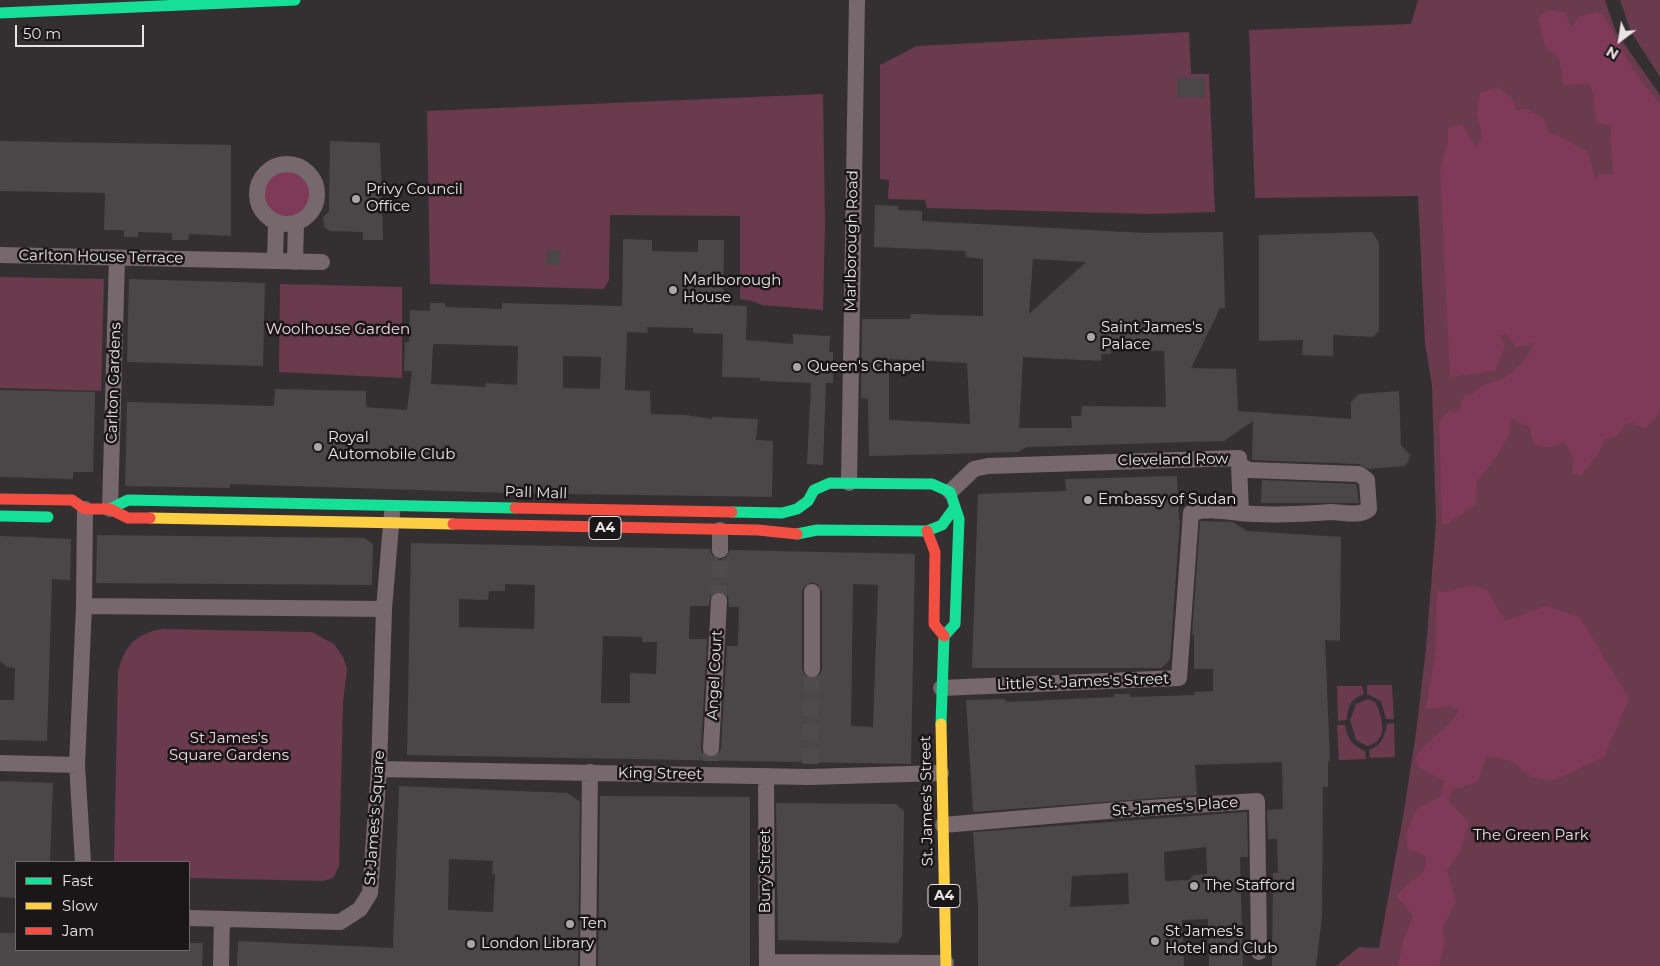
<!DOCTYPE html>
<html>
<head>
<meta charset="utf-8">
<style>
	body { margin:0 }
	#map { position:relative; width:1660px; height:966px; overflow:hidden; background:#343032; font-family:Montserrat,sans-serif }
	canvas { display:block }
	.legend { position:absolute; left:15px; top:861px; width:175px; height:90px; box-sizing:border-box; background:#1b1718; border:1px solid #6d696a; margin:0; padding:6px 9px; list-style:none; font-size:15px; color:#e9e4e5 }
	.legend li { display:flex; align-items:center; gap:10px; height:25px }
	.legend b { width:25px; border:1px solid #6d696a }
	.north { position:absolute; left:1595px; top:15px; width:50px; height:50px; -webkit-text-stroke:4px #1b1718; paint-order:stroke; rotate:211deg; font-size:14px; font-weight:700; line-height:20px; text-align:center; color:#e9e4e5 }
	.north::after { content:''; display:block; margin:auto; width:18px; height:22px; background:#e9e4e5; clip-path:polygon(50% 0,100% 100%,50% 72%,0 100%) }
	.scale { position:absolute; left:15px; top:25px; width:129px; height:22px; box-sizing:border-box; border:2px solid #e9e4e5; border-top:0; padding-left:6px; font-size:15px; line-height:18px; white-space:nowrap; color:#e9e4e5; -webkit-text-stroke:4px #1b1718; paint-order:stroke }
</style>
</head>
<body>
<div id="map">
<canvas width="1660" height="966"></canvas>
<ul class="legend">
<li><b style="height:6px;background:#16e098"></b>Fast</li>
<li><b style="height:6px;background:#ffcf43"></b>Slow</li>
<li><b style="height:6px;background:#f24e42"></b>Jam</li>
</ul>
<div class="north">N</div>
<div class="scale">50 m</div>
</div>
<script>
const ctx = document.querySelector('canvas').getContext('2d');
ctx.lineJoin = 'round';
function paint(path, color) { ctx.fillStyle = color; ctx.fill(path, 'evenodd'); }
function stroke(path, color, width, dash) { ctx.strokeStyle = color; ctx.lineWidth = width; ctx.lineCap = dash ? 'butt' : 'round'; ctx.setLineDash(dash || []); ctx.stroke(path); }
function write(font, color, halo, rows, align = 'center') {
  ctx.font = font + ' Montserrat,sans-serif'; ctx.lineWidth = 5; ctx.setLineDash([]); ctx.textBaseline = 'middle'; ctx.strokeStyle = halo; ctx.fillStyle = color; for (const [text, x, y, turn = 0] of rows) {
    ctx.save(); ctx.translate(x, y); ctx.rotate((+turn || 0) * Math.PI / 180); ctx.textAlign = isNaN(turn) ? turn : align; if (halo) ctx.strokeText(text, 0, 0); ctx.fillText(text, 0, 0); ctx.restore();
  }
}
const green = new Path2D(`
	M1418,0h187l11,32 44,63v871h-324l23,-19 20,1 24,-131 13,-84 10,-85 10,-125 -4,-138 -7,-41 -7,-148 -163,2 -6,-168 162,-6z
	M1620,0h40v77l-29,-45z
	M1189,32l2,42h18l6,138 -64,2 -224,-6 -2,-8 -37,-1 1,-19 -9,-1v-114l37,-19z
	M823,94l2,130 -2,86 -61,-5 -10,-4 -12,-2v-83l-130,-1 -1,65 -5,9 -174,-5 -3,-173z
	M0,277l104,2 -3,112 -101,-3z
	M280,284l122,3v91l-123,-6z
	M163,629l149,3 22,12 9,13 4,12 -4,33 -4,164 -6,12 -10,3 -134,-3v-16h-75l4,-189c5,-26 18,-40 45,-44z
	M1367,685h25l2,34h-8l-5,-18 -14,-7z
	M1337,686h25l2,8c-14,5 -16,13 -17,26l-9,1z
	M1368,699l7,3c8,14 14,40 -8,44l-11,-6 -6,-20 6,-16z
	M1394,723l1,34 -25,1 -1,-8c12,-4 16,-14 18,-26z
	M1337,725h8c2,14 8,21 20,26l1,8 -27,1z`);
const forest = new Path2D(`
	M1547,10l17,2 8,15 8,-11 16,-4 7,2 24,45 14,22 19,23v306l-6,10 -10,9 -11,-6h-6l-12,14 -11,3 -6,14 -17,21 -9,-1 2,-15 -10,-19c-8,10 -20,8 -31,4l-3,-17 -19,-8 -2,15 -12,22 -20,26 -1,22 -29,20h-5l-3,-101 10,-13 4,3 8,-5 -1,-4 5,-9h7c10,-13 17,-11 31,-17 15,-7 25,-21 32,-36l-7,4 -12,1 -10,-12 -6,-1 5,13 -10,24 -45,6 -10,-207 8,-29v-13l13,-4 14,22 6,-5v-11l-4,-15 3,-22 18,-6 13,10 6,13 9,-1 19,10 2,13 13,4 29,17 6,25 7,-5 10,2c3,-20 -5,-30 0,-49l-16,-4 -3,-29 -4,-10 -25,2 -5,-28 -14,-9 -7,-30z
	M263 194a24 24 0 1 1 48 0a24 24 0 1 1-48 0Z
	M1471,585l16,5 18,31 40,-15 35,11 49,82 -25,58 -51,24 -22,-4 -19,-16 -26,-5 -8,26 -27,8 -2,12 20,20 -8,27 -14,21 9,32 -13,24 2,17 -6,23h-41l5,-25 10,-25 -17,-21 29,-25 1,-14 -18,-7 -2,-16 11,-25 23,-11 4,-16 -26,-14 -2,-10c11,-19 32,-26 43,-46l-9,-5 -24,3 10,-61 1,-57 10,1z`);
const building = new Path2D(`
	M1204,77l1,20 -27,1 -1,-20z
	M0,141l231,4v91l-42,-2 -1,6h-16v-7l-34,-1v5h-14v-7h-20l1,-37 -105,-2z
	M330,141l50,2 3,97h-20v-8l-33,-1 -6,-4 -1,-10 6,-5z
	M875,205l23,1v4l24,1v10l223,12 78,-1 2,76h-5l-29,60 45,1 2,42 113,8v-17l8,-8 40,-3 2,54 9,10 -2,7 -4,4 -35,3 -10,-5 -107,-4 1,-39 -29,20 -197,6 -9,5 -149,4 -1,-57 -7,-1 1,-79h48l1,-5 72,2v-57l-17,-2 -1,-6 -91,-4zM1033,259l53,3 -57,52zM1111,350l53,1 2,56 -84,-1 -1,10h-10l1,12h-53l4,-71 78,4v-7h10zM889,359l78,4 3,61 -81,-4z
	M1372,232l7,11v88l-6,6 -40,-2v21l-31,-1 1,-15 -44,1v-106z
	M623,239l29,1v11l46,1v-12h26l-1,65 24,1 -1,34 47,4v-10l37,2 -1,16h4v31h-7l-3,82 -16,-1 4,-81 -51,-2v-3l-38,-1 1,-43 -30,-1v-5l-46,-1 1,6 -21,-1 -2,58 25,1 1,23 34,1 27,4v-2l46,2 -2,21 17,1 -1,56 -263,-4 -279,-9v4l-105,-2 2,-84 147,4 1,-17 91,2v16l41,3 5,-39h-8l1,-29h4l1,-32 20,1v-8h15v4l57,2v-6l120,3zM433,344l85,2 -1,39 -31,-2 -1,4 -54,-3zM563,356l38,1 -1,32 -37,-1z
	M547,249l14,2 -2,15 -13,-2z
	M129,279l136,4 -2,83 -136,-4z
	M0,390l95,2 -2,80h-20v7l-73,-2z
	M1177,476l2,44h1l-10,139 -8,9h-190l6,-174 88,-3 -1,-12z
	M1262,480l94,4 3,19h-98z
	M1200,521l33,1 14,9 94,6 -1,104 -15,-1 5,121h-2v26h-5l-1,130 -6,49h-44l1,-93h5l-1,-34h-9l-1,-29 16,-1 -1,-47 -87,3 2,30 -224,17 -7,-112 38,-1 3,3 107,-5v-3h16v3l65,-2 -1,-3 19,-1v-22h-19v-35l-2,1z
	M97,535l267,3 9,6 -1,41 -276,-2z
	M0,536l71,3 -1,41 -18,-1 -5,162 -47,-1v-40h14l1,-32 -8,-1 -7,-6z
	M411,543l299,6 2,6 8,5 5,-2 5,-8 185,4 -4,210 -504,-9zM812,582l5,2 5,8v77l-2,5 -8,5 -5,-2 -5,-8v-77l2,-5zM505,584l30,1 -1,44 -75,-2v-28l29,1 1,-9h16zM853,584l25,1 -5,142 -22,-1zM719,591l9,5 1,11h10l-1,39h-11l-6,103 -5,8 -6,1 -8,-5 -1,-6 6,-108h-18l1,-33h19l2,-11zM603,636l39,1v5h15l-1,32 -26,-1v30h-29z
	M0,781l53,2 -3,79h-34v36l-16,-1z
	M399,786l168,7 13,9 -2,164h-341l1,-25 155,7zM449,859l44,2 -1,13h3l-2,38 -45,-2z
	M600,796l150,1v169h-152z
	M776,803l120,1 8,7 -2,124 -4,8 -120,-3z
	M1247,812l1,45h-8l3,109h-34l-1,-47 -26,1 2,46h-206v-61l-5,-73zM1206,847l1,27 -13,1 -5,5 -24,1 -1,-29zM1128,873l1,31 -59,3 2,-31z
	M0,933h16v17h173v-7h14l-1,23h-202z`);
const streetTunnel = new Path2D(`
	M719,601l1,-51
	M711,761v-13
	M810,764l2,-95`);
const street = new Path2D(`
	M257 194a30 30 0 1 1 60 0a30 30 0 1 1-60 0Z
	M0,255l322,7
	M275,261l1,-39
	M295,262l1,-39
	M1239,465l2,47
	M849,483l8,-483
	M110,509l7,-251
	M720,530v20
	M84,606l300,3
	M812,669v-77
	M941,688l238,-10 12,-165c21,-6 41,0 62,1 26,1 52,0 78,-2 11,0 30,5 38,-3l-2,-29 -8,-6 -110,-4 -10,-5v-7l-251,8 -14,3 -24,23
	M711,748l8,-147
	M0,763l77,2
	M379,769l430,8 132,-4
	M766,776l1,190
	M943,825l176,-15 138,-9 2,151
	M83,862l-6,-97 7,-159 1,-97
	M189,918l151,4 20,-13 10,-16 9,-124 5,-160 8,-96
	M767,962l179,1
	M221,966l1,-47
	M588,966l2,-194`);
const fast = new Path2D(`
	M0,13l295,-13
	M110,509l18,-9 387,8
	M732,512l50,1 15,-4 11,-8 6,-11 16,-7 102,1 18,8 9,27 -4,105 -11,12 -3,88
	M0,516l48,1
	M797,534l20,-4 110,1 15,-6 13,-18`);
const slow = new Path2D(`
	M150,518l303,6
	M941,724l5,242`);
const jam = new Path2D(`
	M0,499l72,1 13,9h25l18,9h22
	M515,508l217,4
	M453,524l305,6 39,4
	M927,531l8,21 -1,72 10,12`);
const markers = [
	[356,199,5,"#aaa5a6"],
	[673,290,5,"#aaa5a6"],
	[1091,337,5,"#aaa5a6"],
	[797,367,5,"#aaa5a6"],
	[318,447,5,"#aaa5a6"],
	[1088,500,5,"#aaa5a6"],
	[1194,886,5,"#aaa5a6"],
	[570,924,5,"#aaa5a6"],
	[1155,941,5,"#aaa5a6"],
	[471,944,5,"#aaa5a6"]
];
const shields = [
	[605,528,32],
	[944,896,32]
];
const shieldNames = [
	["A4",605,528],
	["A4",944,896]
];
const poiNames = [
	["Privy Council",366,190],
	["Office",366,207],
	["Marlborough",683,281],
	["House",683,298],
	["Saint James's",1101,328],
	["Palace",1101,345],
	["Queen's Chapel",807,367],
	["Royal",328,438],
	["Automobile Club",328,455],
	["Embassy of Sudan",1098,500],
	["The Stafford",1204,886],
	["Ten",580,924],
	["St James's",1165,932],
	["Hotel and Club",1165,949],
	["London Library",481,944]
];
const streetNames = [
	["Marlborough Road",852,241,-89],
	["Carlton House Terrace",101,257,1],
	["Carlton Gardens",114,383,-88],
	["Cleveland Row",1173,460,-1],
	["Pall Mall",536,493,2],
	["Angel Court",715,675,-87],
	["Little St. James's Street",1083,682,-2],
	["King Street",660,774,1],
	["St. James's Street",927,801,-91],
	["St. James's Place",1175,807,-4],
	["St James's Square",375,818,-86],
	["Bury Street",766,871,-90]
];
const parkNames = [
	["Woolhouse Garden",338,330],
	["St James's",229,739],
	["Square Gardens",229,756],
	["The Green Park",1531,836]
];
paint(green, '#6a3a4d');
paint(forest, '#7e3a56');
paint(building, '#4b4749');
stroke(streetTunnel, '#4f4b4d', 16, [16, 8]);
stroke(street, '#77686e', 16);
stroke(fast, '#16e098', 11);
stroke(slow, '#ffcf43', 11);
stroke(jam, '#f24e42', 11);
for (const [x, y, r, color] of markers) { const dot = new Path2D(); dot.arc(x, y, r, 0, 2 * Math.PI); ctx.fillStyle = color; ctx.fill(dot); stroke(dot, '#1b1718', 2); }
for (const [x, y, w] of shields) { const box = new Path2D(); box.roundRect(x - w / 2, y - 11.5, w, 23, 4); ctx.fillStyle = '#1b1718'; ctx.fill(box); stroke(box, '#e9e4e5', 1); }
write('bold 14px', '#e9e4e5', null, shieldNames);
write('15px', '#e9e4e5', '#1b1718', poiNames, 'left');
write('15px', '#e9e4e5', '#1b1718', streetNames);
write('15px', '#f1d8e0', '#1b1718', parkNames);
</script>
</body>
</html>
